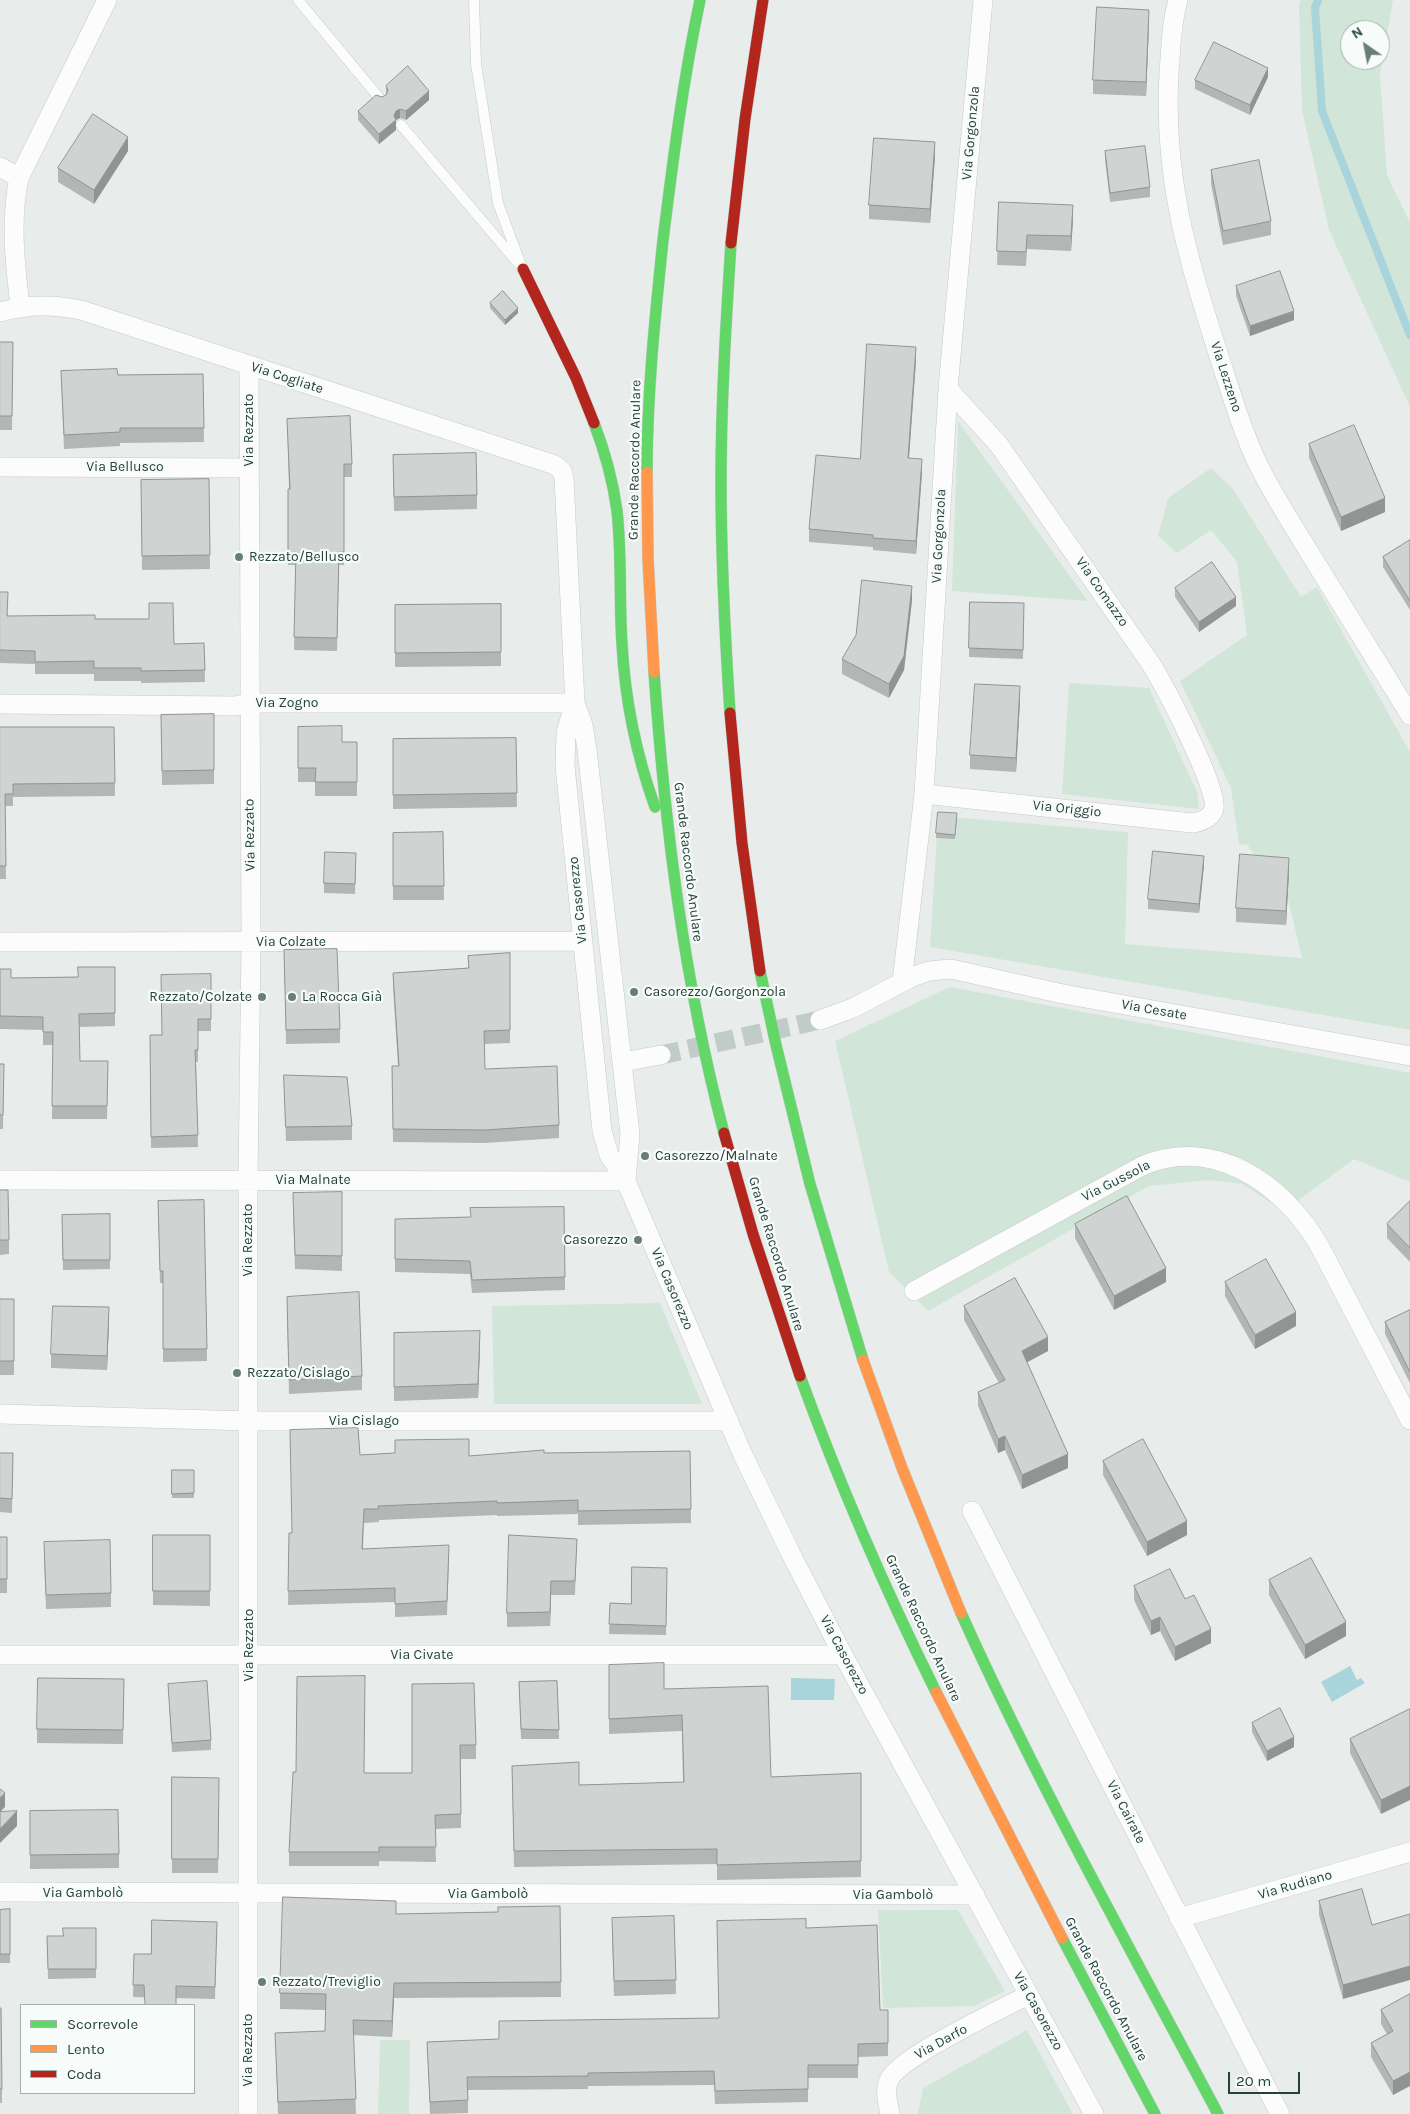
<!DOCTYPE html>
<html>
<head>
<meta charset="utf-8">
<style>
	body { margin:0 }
	#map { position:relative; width:1410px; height:2114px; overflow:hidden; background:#e8edeb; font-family:Karla,sans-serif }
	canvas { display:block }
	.legend { position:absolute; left:20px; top:2004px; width:175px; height:90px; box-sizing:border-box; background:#f7fbf9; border:1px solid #a3b1ad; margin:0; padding:6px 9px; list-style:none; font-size:15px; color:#24423a }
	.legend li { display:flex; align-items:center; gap:10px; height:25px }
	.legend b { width:25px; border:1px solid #a3b1ad }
	.north { position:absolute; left:1340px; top:20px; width:50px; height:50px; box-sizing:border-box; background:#f7fbf9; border:1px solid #a3b1ad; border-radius:50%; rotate:327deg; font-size:14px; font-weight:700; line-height:20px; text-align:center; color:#24423a }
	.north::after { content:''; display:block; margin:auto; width:18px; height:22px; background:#697e78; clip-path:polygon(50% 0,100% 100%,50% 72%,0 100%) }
	.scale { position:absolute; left:1228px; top:2072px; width:72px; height:22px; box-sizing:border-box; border:2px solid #24423a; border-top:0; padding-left:6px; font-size:15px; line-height:18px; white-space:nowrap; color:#24423a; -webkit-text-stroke:4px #f7fbf9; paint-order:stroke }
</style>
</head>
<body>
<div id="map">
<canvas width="1410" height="2114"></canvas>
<ul class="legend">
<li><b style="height:6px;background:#63d668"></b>Scorrevole</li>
<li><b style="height:6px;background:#ff974d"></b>Lento</li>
<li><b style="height:6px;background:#b3261e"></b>Coda</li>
</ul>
<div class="north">N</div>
<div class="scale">20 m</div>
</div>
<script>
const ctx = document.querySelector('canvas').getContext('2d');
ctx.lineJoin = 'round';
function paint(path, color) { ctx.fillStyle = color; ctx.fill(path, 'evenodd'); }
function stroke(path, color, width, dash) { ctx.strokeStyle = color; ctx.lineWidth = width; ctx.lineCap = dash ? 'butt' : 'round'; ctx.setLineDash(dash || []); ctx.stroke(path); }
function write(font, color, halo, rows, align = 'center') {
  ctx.font = font + ' Karla,sans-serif'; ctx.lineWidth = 4.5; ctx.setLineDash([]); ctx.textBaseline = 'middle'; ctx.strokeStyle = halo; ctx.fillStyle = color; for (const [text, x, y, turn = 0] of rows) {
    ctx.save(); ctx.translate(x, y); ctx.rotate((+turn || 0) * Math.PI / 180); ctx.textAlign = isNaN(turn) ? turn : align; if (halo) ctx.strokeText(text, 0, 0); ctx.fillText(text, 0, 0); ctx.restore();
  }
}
const green = new Path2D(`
	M1301,0h92l-13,75 7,100 23,48v184l-81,-177 -27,-120 -3,-105zM1350,30h30v30h-30z
	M958,421l130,180 -136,-10z
	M1211,468l22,21 68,108 16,-10 93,165v278l-480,-83 8,-131 190,16 -3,112 177,14 -16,-67 -38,-44 2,-2 -11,-1 -8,-56 -51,-107 67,-46 -10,-73 -26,-32 -34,23 -19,-17 10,-38z
	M1069,683l80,5 48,104 2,17 -137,-15z
	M950,987l460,86v109l-56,-23 -70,52 -42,-27 -33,-4 -60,6 -221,125 -39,-39 -54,-231z
	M660,1303l42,101h-208l-2,-98z
	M878,1910h80l47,81 -31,15 -91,2z
	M1027,2030l46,84h-155l5,-26z
	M380,2040h30l-1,74h-31z`);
const water = new Path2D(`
	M1350,1666l7,14 4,-2 4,5 -33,19 -11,-20z
	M791,1678l44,1 -1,21h-43z`);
const stream = new Path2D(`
	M1318,0l-3,8 7,103 88,224`);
const streetTunnel = new Path2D(`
	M661,1055l159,-35`);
const lane = new Path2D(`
	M298,0l83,100
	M474,0l2,64 22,139 24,65
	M401,125l116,137`);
const street = new Path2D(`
	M1178,0c-7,24 -7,49 -9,73 -6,102 18,185 49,280 12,36 22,73 38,107 16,34 38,67 58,100 32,52 64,103 96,155
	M0,167l19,11
	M20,306c-5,-43 -10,-85 -1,-128l88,-178
	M0,312c28,-8 53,-8 81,-2l474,155 7,6 2,7 11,225 8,22 4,24 43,385 -4,47
	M0,467l249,1
	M575,703l-9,29 -1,34 37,365 7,24 17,26 116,272 49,101 52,101 251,459
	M0,704l235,2 14,-3h326
	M924,794l268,29c9,-1 19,-5 22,-14 5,-20 -50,-124 -63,-145l-152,-219 -51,-56
	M0,942l582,-1
	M902,982l22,-188 24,-405 35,-389
	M820,1020l33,-12 59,-31 17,-6 22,-2 112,25 347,62
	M623,1062l38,-7
	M0,1180l626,1
	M914,1291l228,-125c72,-31 141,18 177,79l91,175
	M0,1414l249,7h480
	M972,1511l308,603
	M0,1655h843
	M0,1892l975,3
	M1179,1918l231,-66
	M248,2114v-934l3,-237 -2,-577
	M890,2114c-2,-11 -6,-23 -1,-34 10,-23 113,-71 139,-85`);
const fast = new Path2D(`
	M594,423c11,29 19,58 23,88 5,44 2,89 5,133 3,56 14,110 33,163
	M647,472c0,-78 8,-155 16,-232 10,-80 20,-160 37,-240
	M654,672c11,156 30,309 70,461
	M730,713c-5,-77 -9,-154 -9,-231 0,-80 5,-159 10,-239
	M760,971l16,74 34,139 53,176
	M800,1376c39,107 85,213 136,316
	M961,1613c77,171 169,335 257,501
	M1062,1938l93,176`);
const slow = new Path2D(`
	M647,472l1,87 6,113
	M863,1360l39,108 59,145
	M936,1692l126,246`);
const jam = new Path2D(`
	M731,243l14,-124 18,-119
	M523,269l53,109 18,45
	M730,713l12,130 18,128
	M724,1133l29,101 47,142`);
const wall = new Path2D(`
	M1149,24l-3,72 -53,-2v-14z
	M1268,77l-18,38 -55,-26v-9z
	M386,86l43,14 -23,20 -6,-2 -4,2v10l-17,14 -21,-24v-9l28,-16z
	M128,151l-34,53 -36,-22v-14z
	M1105,151l45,36v10l-40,5 -5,-42z
	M935,156l-5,67 -61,-4v-14z
	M1211,170l60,51v14l-48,10 -12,-61z
	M999,202l74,17 -2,32 -44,-2 -1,17 -29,-1z
	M1236,286l58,34 -44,16 -14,-40z
	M490,303l28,10 -13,12 -15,-17z
	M0,342h13l-1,88h-12z
	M916,360l-7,98 13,14 -6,82 -43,-4v-3l-64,-5v-13l51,-70z
	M61,371l57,4 85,-1 1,68 -84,1v3l-56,3z
	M287,419l65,45v13h-8v88h-5l-2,86 -43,-1 2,-85h-8v-76h1z
	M1309,444l76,68 -44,19 -32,-73z
	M393,455l84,40v14l-83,2z
	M209,479l1,90 -68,1 -1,-90z
	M1410,540v70l-27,-43v-10z
	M1175,588l61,18 -37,26 -24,-35z
	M0,592l8,24 87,3 79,25 30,-1 1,39 -64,1v-2h-47v-7h-59v-10l-35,-1z
	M912,600l-8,70 -15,28 -47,-24v-15z
	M970,602l54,1 -1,56 -54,-2z
	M501,604v62l-106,1v-62z
	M1020,700l-4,72 -46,-3v-14z
	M214,714v70l-52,1 -1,-70z
	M0,727h114l1,69 -102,1v9h-8l1,73h-6z
	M298,727l44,15h15v54h-42v-14h-17z
	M516,738l1,69 -124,2v-70z
	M957,818l-2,21 -19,-1v-5z
	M443,832l1,68h-51v-67z
	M356,853l-1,41 -31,-1v-10z
	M1204,865l-5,48 -51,-4v-10z
	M1289,872l-3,53 -50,-3v-14z
	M284,950l56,79v14l-54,1z
	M510,953v90l-26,1 1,25 74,56v13l-74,5 -92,-1 -1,-76h6l-5,-80v-13l75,-5v-12z
	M115,967v59l-36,1 1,34h28l-1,58h-55l1,-74h-10v-15l-43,-1v-60l11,9 67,-1z
	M211,974v57h-13v31h-2l2,85 -47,1 -1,-113h12z
	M0,1064h4l-1,65h-3z
	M284,1075l68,51v14l-66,1z
	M0,1190l9,50v14l-9,1z
	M342,1192v79l-47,-2 -2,-62z
	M204,1200l3,161 -44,1v-79h-3l-2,-82z
	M1410,1201v61l-23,-24v-14z
	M110,1214v55l-47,1 -1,-55z
	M395,1219l170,58v13l-93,3 -2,-19 -75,-2z
	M1075,1224l91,58 -52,28 -39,-72z
	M1225,1282l71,44 -41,23 -30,-53z
	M0,1299h14v76h-14z
	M964,1306l84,45 -21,11 41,106 -46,21 -17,-39 -7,3 -20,-47v-14l21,-9 -35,-63z
	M1410,1310v73l-25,-49v-12z
	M287,1311l75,65v14l-73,4z
	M109,1321l-2,49 -56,-2v-14z
	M394,1333l86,12 -2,53 -84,3z
	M395,1440l74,16 75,-3 146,-2 1,72 -113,2v-11l-81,2v-1l-118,5v2l-15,1 -1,26 86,10 -2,56 -52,2v-15l-107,3 1,-72h3l68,-78 35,-2z
	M0,1453h13l-1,60 -12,-1z
	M1103,1461l84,74 -40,21 -44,-81z
	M172,1470h22v28h-22z
	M153,1535h57v71l-57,-1z
	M0,1537h7v56h-7z
	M577,1539l-2,56h-24l-1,31 -43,1v-14z
	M44,1556l67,37v14l-65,2z
	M667,1568l-1,67 -57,-1 1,-31 21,1z
	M1269,1580l77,56 -41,23 -36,-64z
	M1134,1586l51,13 26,44 -36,18 -15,-30 -9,4 -17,-35z
	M609,1665l55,24 107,88 90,-4v104l-144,3v-16l-203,3 -2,-101 67,19 104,-3 -1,-51 -73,3z
	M124,1679l-1,65 -86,-1v-14z
	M557,1681l2,58h-38l-2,-57z
	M168,1684l43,56v10l-39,2z
	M412,1684l64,61v14h-15v69l-26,1 1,33 -57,-1v5h-90v-14l75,-79h48z
	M1410,1709l-29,105 -31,-61v-14z
	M1252,1723l42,24 -27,14 -15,-29z
	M172,1777l47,1 -1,95h-46z
	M30,1811l89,43v14l-89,1z
	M1319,1901l53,24 -29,74 -24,-84z
	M560,1906l1,91 -167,1 -2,39 -39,-2 3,79h-78l-3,-81 50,-2 1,-21 -46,-1v-16l116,-79 102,-2z
	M10,1909v54h-10v-53z
	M674,1916l2,78 -62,2 -2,-64z
	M217,1922l-2,77 -82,-2 1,-43h17z
	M96,1928v50l-48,1 -1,-43h16z
	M806,1928l74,82h8v46l-30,1v21h-50v24l-93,2 -1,-19 -126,1v3l-120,1v23l-38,1 -3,-72 72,-3 220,-21z
	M1410,1994l-17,101 -22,-38v-14l16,-9 -6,-10v-14z
	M0,2008l2,81v14h-2z`);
const shadedWall = new Path2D(`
	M1149,10v14l-3,72v-14z
	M1268,68v9l-18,38v-10z
	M429,91v9l-23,20v-9z
	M400,109v9l-4,2v10l-17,14v-10l15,-18 2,-5z
	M128,137v14l-34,53v-14z
	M935,142v14l-5,67v-14z
	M1073,205v14l-2,32v-15z
	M518,308v5l-13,12v-5z
	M1294,311v9l-44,16v-10z
	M916,347v13l-8,111v-13z
	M922,459v13l-6,82v-13z
	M1385,498v14l-44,19v-14z
	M912,586v14l-8,70 -15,28v-14z
	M1236,597v9l-37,26v-10z
	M1020,686v14l-4,72v-14z
	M1204,856v9l-5,48v-9z
	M1289,858v14l-3,53v-14z
	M1166,1268v14l-52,28v-14z
	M109,1307v14l-2,49v-14z
	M1296,1312v14l-41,23v-14z
	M480,1331v14l-2,53v-14z
	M1048,1337v14l-26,14v-14z
	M1005,1436v14l-7,3v-14z
	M1068,1454v14l-46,21v-14z
	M1187,1521v14l-40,21v-14z
	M551,1581v14l-1,31v-14z
	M1160,1617v14l-9,4v-14z
	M1346,1622v14l-41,23v-14z
	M1211,1629v14l-36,18v-14z
	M1294,1737v10l-27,14v-10z
	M1410,1786v14l-29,14v-14z
	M5,1793v14l-5,5v-14z
	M17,1811v15l-17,17v-14z
	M1410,1966v14l-67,19v-14z
	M394,1983v15l-2,39v-16z
	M1410,2072v14l-17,9v-14z`);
const building = new Path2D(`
	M1097,7l52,3 -3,72 -53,-2z
	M1214,42l54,26 -18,37 -55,-25z
	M408,66l21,25 -23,20 -6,-2 -4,2 -2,5 2,4 -17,14 -21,-23 18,-16 6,2 4,-2 2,-5 -2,-4z
	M93,114l35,23 -34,53 -36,-22z
	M874,138l61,4 -5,67 -61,-4z
	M1145,146l5,41 -40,6 -5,-42z
	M1259,160l12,61 -48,10 -12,-61z
	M999,202l74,3 -2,31 -44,-1 -1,17 -29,-1z
	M1280,271l14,40 -44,15 -14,-40z
	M503,291l15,17 -13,12 -15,-17z
	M0,342h13l-1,74h-12z
	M867,344l49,3 -8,111 14,1 -6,82 -43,-3v-3l-64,-6 7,-74 44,4z
	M117,369l1,6 85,-1 1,54h-84v4l-56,3 -3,-64z
	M350,416l2,48h-8v88h-5l-2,86 -43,-1 2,-85 -8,1v-64h2l-3,-70z
	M1354,425l31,73 -44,19 -32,-73z
	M476,453l1,42 -83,2 -1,-42z
	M209,479l1,76 -68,1 -1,-76z
	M1410,540v61l-27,-44z
	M1212,562l24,35 -37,25 -24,-34z
	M862,580l50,6 -8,70 -15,28 -47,-25 14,-24z
	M0,592h8l-1,24 88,-1v4h54v-16h24l1,41 30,-1 1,27 -64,1v-3h-47v-7l-59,1v-11l-35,-1z
	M970,602l54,1 -1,47 -54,-2z
	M501,604v48l-106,1v-48z
	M975,684l45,2 -4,72 -46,-3z
	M214,714v56l-52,1 -1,-56z
	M342,726v16h15v40h-42l1,-14h-18v-41z
	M0,727h114l1,56 -102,1v10h-8l1,72h-6z
	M516,738l1,55 -124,2v-56z
	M938,812l19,1 -2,22 -19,-2z
	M443,832l1,54h-51v-53z
	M1153,851l51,5 -5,48 -51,-5z
	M325,852l31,1 -1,31 -31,-1z
	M1240,854l49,4 -3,53 -50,-3z
	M337,949l3,80 -54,1 -2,-80z
	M510,953v77l-26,1 1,38 72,-3 2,59 -74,5 -92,-1 -1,-63h7l-6,-93 76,-5 -1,-12z
	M78,967h37v46l-36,1 1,47h28l-1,45h-55l1,-74h-10v-15l-43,-1v-47h11v9l67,-1z
	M211,974v45h-13v31h-3l3,85 -47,2 -1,-102h12l-1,-60z
	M0,1064h4l-1,51h-3z
	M284,1075l63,2 5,49 -66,1z
	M0,1190h8l1,50h-9z
	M342,1192v64l-47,-1 -2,-62z
	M1127,1196l39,72 -52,28 -39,-72z
	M204,1200l3,149h-44v-78h-3l-2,-70z
	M1410,1201v47l-23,-24z
	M564,1207l1,70 -93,3 -2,-19 -75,-2v-40l76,-2 -1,-9z
	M110,1214v46h-47l-1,-45z
	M1266,1259l30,53 -41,23 -30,-53z
	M1015,1278l33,59 -26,14 46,103 -46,21 -17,-39 -7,3 -20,-47 27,-12 -41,-74z
	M359,1292l3,84 -73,4 -2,-83z
	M0,1299h14v62h-14z
	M53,1306l56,1 -2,49 -56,-2z
	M1410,1310v62l-25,-50z
	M480,1331l-2,53 -84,3v-54z
	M358,1428l2,27 35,-2v-13l74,-1v17l75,-6v3l146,-2 1,58 -113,2v-11l-81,3v-2l-119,5 1,3h-15l-2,40 87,-4 -2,56 -52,3v-16l-107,3 1,-58h3l-2,-103z
	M1143,1439l44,82 -40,21 -44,-81z
	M0,1453h13l-1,46 -12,-1z
	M172,1470h22v23l-22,1z
	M153,1535h57v56h-57z
	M509,1535l68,4 -2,42h-24l-1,31 -43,1z
	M0,1537h7v42h-7z
	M110,1540l1,53 -65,2 -2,-53z
	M1311,1558l35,64 -41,23 -36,-65z
	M632,1567l35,1 -1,58 -57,-2 1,-21 21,1z
	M1170,1569l15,30 9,-4 17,34 -36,18 -15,-30 -9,4 -17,-35z
	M664,1663v26l104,-3 3,91 90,-4v88l-144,4v-16l-203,2 -2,-85 67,-4v23l105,-3 -2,-67 -73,4v-54z
	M365,1676l-1,97h48v-89l62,-1 2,62h-16l1,69 -26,1 1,32h-57v5h-90l4,-80h3l1,-95z
	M38,1678l86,1 -1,51 -86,-1z
	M207,1681l4,59 -39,3 -4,-59z
	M557,1681l2,49 -38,-1 -2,-47z
	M1280,1708l14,29 -27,14 -15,-28z
	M1410,1709v77l-29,14 -31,-61z
	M172,1777l47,1 -1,81h-46z
	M0,1789l5,4 -5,5z
	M118,1810l1,44 -89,1v-44z
	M17,1811l-17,18v-17z
	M1362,1889l10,36 38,-11v52l-67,19 -24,-84z
	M283,1897l113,4v13l102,-2v-5l62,-1 1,76 -167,1 -2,38 -39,-1 3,79 -78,3 -3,-69 50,-2 1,-37 -46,-1z
	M10,1909v45h-10v-44z
	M674,1916l2,64 -62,1 -2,-63z
	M806,1919v9l71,-3 3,85h8v33l-30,1v21h-50v24l-93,2 -1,-20 -126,2v3l-121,1 1,23 -38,2 -3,-60 72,-3v-18l220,-3 -2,-97z
	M152,1920l65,2 -2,65 -39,-1v19h-31l-1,-20h-11l1,-31h17z
	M63,1928h33v41h-48l-1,-33h16z
	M1410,1994v78l-17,9 -22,-38 22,-12 -12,-21z
	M0,2008h1l1,81h-2z`);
const markers = [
	[239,557,5,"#697e78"],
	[634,992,5,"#697e78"],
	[262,997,5,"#697e78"],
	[292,997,5,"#697e78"],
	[645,1156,5,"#697e78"],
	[638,1240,5,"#697e78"],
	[237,1373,5,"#697e78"],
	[262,1982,5,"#697e78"]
];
const streetNames = [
	["Via Gorgonzola",971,133,-85],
	["Via Lezzeno",1226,377,72],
	["Via Cogliate",287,378,18],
	["Via Rezzato",249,430,-90],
	["Grande Raccordo Anulare",635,460,-89],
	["Via Bellusco",125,467],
	["Via Gorgonzola",939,536,-87],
	["Via Comazzo",1102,592,55],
	["Via Zogno",287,703],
	["Via Origgio",1067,809,6],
	["Via Rezzato",250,835,-91],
	["Grande Raccordo Anulare",688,862,83],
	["Via Casorezzo",578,900,-96],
	["Via Colzate",291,942],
	["Via Cesate",1154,1010,10],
	["Via Malnate",313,1180],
	["Via Gussola",1116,1181,-27],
	["Via Rezzato",248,1240,-90],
	["Grande Raccordo Anulare",776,1254,73],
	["Via Casorezzo",672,1289,67],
	["Via Cislago",364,1421],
	["Grande Raccordo Anulare",923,1628,65],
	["Via Rezzato",249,1645,-90],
	["Via Civate",422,1655],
	["Via Casorezzo",844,1655,62],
	["Via Cairate",1126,1812,63],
	["Via Rudiano",1295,1885,-16],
	["Via Gambolò",83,1893],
	["Via Gambolò",488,1894],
	["Via Gambolò",893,1895],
	["Grande Raccordo Anulare",1106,1989,62],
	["Via Casorezzo",1038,2011,61],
	["Via Darfo",941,2042,-29],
	["Via Rezzato",248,2050,-90]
];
const poiNames = [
	["Rezzato/Bellusco",249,557],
	["Casorezzo/Gorgonzola",644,992],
	["Rezzato/Colzate",252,997,"right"],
	["La Rocca Già",302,997],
	["Casorezzo/Malnate",655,1156],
	["Casorezzo",628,1240,"right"],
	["Rezzato/Cislago",247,1373],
	["Rezzato/Treviglio",272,1982]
];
paint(green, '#d1e6d8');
paint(water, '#a9d4db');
stroke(stream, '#a9d4db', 8);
stroke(streetTunnel, '#c1cbc8', 19, [19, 9]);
stroke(lane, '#c5cac8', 11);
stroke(street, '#c5cac8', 20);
stroke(fast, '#c3ccc9', 12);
stroke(slow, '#c3ccc9', 12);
stroke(jam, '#c3ccc9', 12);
stroke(lane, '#fcfcfc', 10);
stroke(street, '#fcfcfc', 19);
stroke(fast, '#63d668', 11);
stroke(slow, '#ff974d', 11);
stroke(jam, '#b3261e', 11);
paint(wall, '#b2b6b5');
paint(shadedWall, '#919493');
paint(building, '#cfd4d2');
stroke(building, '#919493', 1);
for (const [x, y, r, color] of markers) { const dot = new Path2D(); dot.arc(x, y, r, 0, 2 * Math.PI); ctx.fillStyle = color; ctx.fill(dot); stroke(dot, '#f7fbf9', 2); }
write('14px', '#24423a', '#f7fbf9', streetNames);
write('14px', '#24423a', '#f7fbf9', poiNames, 'left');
</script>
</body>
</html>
